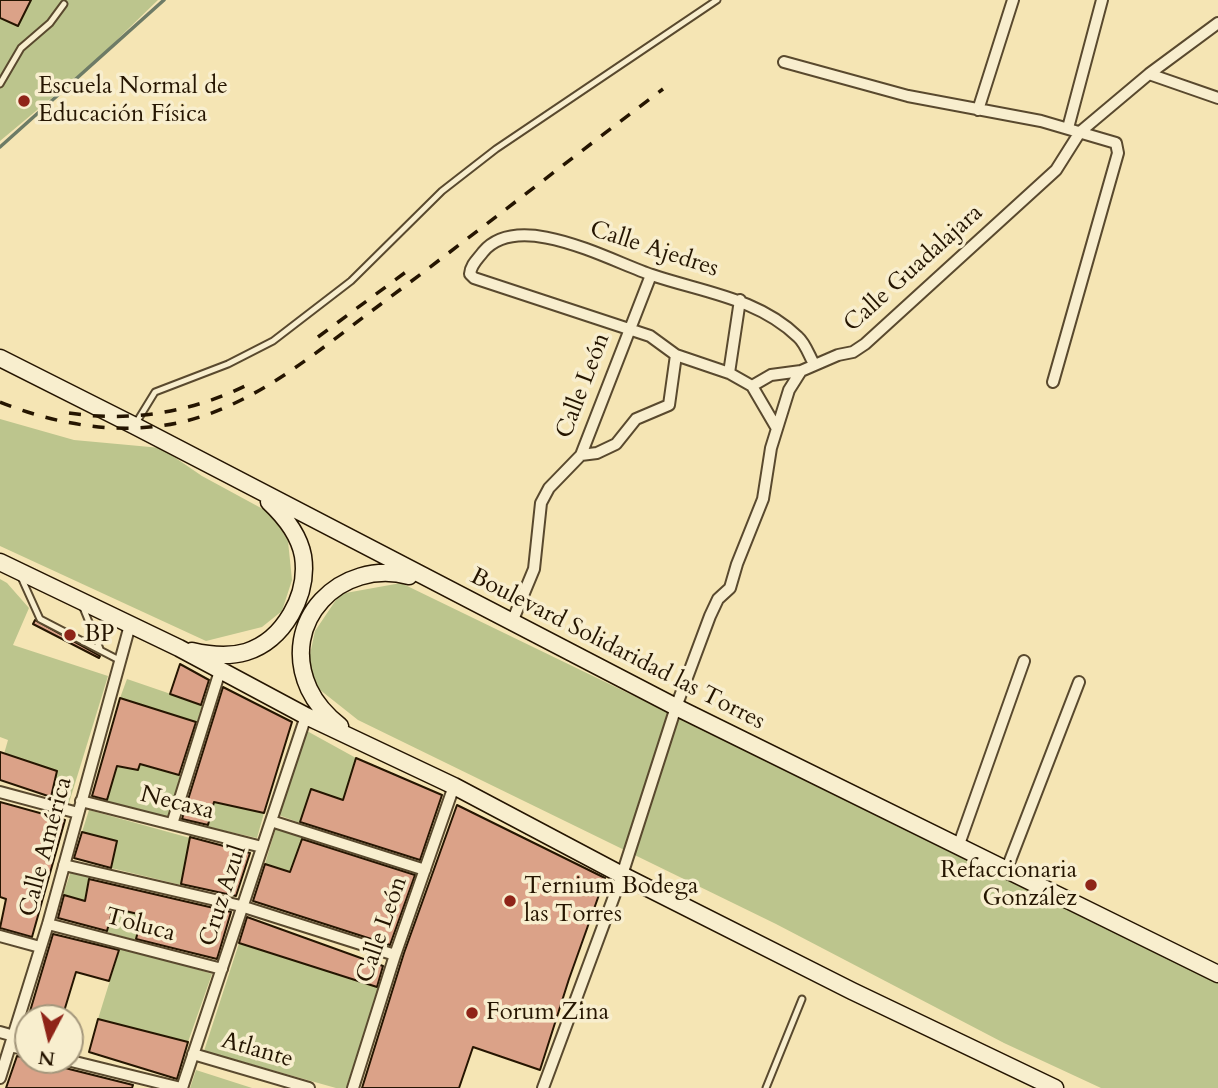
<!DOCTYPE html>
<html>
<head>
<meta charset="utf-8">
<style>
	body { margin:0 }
	#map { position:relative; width:1218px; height:1088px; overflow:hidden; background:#f5e5b4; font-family:Cardo,serif }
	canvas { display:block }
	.north { position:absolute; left:14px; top:1004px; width:70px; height:70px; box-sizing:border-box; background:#f8eece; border:2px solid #a4977c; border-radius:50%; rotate:187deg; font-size:19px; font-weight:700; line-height:28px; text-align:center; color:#251501 }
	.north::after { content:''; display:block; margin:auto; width:24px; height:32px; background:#8f2418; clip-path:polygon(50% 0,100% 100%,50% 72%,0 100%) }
</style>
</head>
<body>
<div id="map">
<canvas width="1218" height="1088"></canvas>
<div class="north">N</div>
</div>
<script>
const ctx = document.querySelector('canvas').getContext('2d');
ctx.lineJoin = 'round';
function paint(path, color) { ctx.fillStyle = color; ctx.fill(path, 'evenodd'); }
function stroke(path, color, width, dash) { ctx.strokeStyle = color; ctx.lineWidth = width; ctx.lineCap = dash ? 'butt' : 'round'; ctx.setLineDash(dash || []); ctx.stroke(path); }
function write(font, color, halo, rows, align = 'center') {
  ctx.font = font + ' Cardo,serif'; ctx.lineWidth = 7; ctx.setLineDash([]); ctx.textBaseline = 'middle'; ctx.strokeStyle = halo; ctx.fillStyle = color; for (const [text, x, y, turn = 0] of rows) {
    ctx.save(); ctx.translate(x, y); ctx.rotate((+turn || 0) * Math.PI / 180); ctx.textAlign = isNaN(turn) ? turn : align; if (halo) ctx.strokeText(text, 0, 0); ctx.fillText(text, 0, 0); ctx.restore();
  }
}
const green = new Path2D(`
	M0,0h158l-67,65 -91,76z
	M0,419l74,21 87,8 41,28 70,38 16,27 4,39 -10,31 -20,16 -56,14 -206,-95z
	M0,579l7,4 22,25 -16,37 95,31 -39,127 -18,-6 6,-26 -53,-17 4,-14 -8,-3z
	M401,583l817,396v109h-117l-97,-45 -228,-119 -418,-204 -53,-42 10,-47 25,-37z
	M127,679l76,26 -6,17 -77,-24z
	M307,731l49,27 -13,42 -32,-11 -11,34 -24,-9z
	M140,764l41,12 -13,45 -62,-17 11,-38 21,4z
	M216,794l11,10 37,9 -7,25 -49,-11z
	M89,810l101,28 -9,47 -70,-17 6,-27 -35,-9z
	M276,827l27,10 -13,35 -25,-8z
	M71,871l19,5 -5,25 -22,-6z
	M113,908l29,7 -7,25 -28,-8z
	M239,943l140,45 -33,100h-10l-132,-37z
	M121,945l91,29 -24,68 -90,-23z
	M196,1070l56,18h-62z`);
const stream = new Path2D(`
	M0,147l164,-147`);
const building = new Path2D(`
	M0,0h31l-13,26 -18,-8z
	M35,620l65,36 -1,2 -66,-34z
	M180,664l29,16 -8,25 -31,-11z
	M223,687l69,35 -28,91 -50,-11 -6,23 -26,-6z
	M120,698l76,24 -17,53 -39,-11 -2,6 -21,-4 -10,34 -15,-4z
	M0,752l57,19 -6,26 -51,-17z
	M356,758l86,37 -22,65 -120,-38 11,-33 32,11z
	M0,802l65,18 -33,117 -32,-9 6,-29 -6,-2z
	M457,805l148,73 -36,101 -29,91 -67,-23 -14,41h-97l42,-135z
	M82,832l35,9 -6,27 -37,-10z
	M190,837l60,16 -14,43 -55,-12z
	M302,839l113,36 -25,70 -137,-44 12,-37 25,8z
	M89,879l142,33 -14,47 -81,-20 6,-24 -29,-7 -6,23 -49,-13 6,-23 21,6z
	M247,917l136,49 -6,21 -138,-44z
	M53,934l66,16 -10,31 -33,-9 -14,46h-34z
	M98,1019l90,23 -11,37 -88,-27z
	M17,1056l116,29 -1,3h-126z`);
const lane = new Path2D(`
	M0,84l21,-36 29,-25 14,-19
	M136,423l19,-31 73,-28 45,-23 78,-60 91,-90 54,-42 221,-149
	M21,577l19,42 79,41
	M82,605l18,44
	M766,1088l36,-89`);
const street = new Path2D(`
	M784,62l124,34 133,25 75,22 2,10 -65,229
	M1149,74l69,24
	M978,110l35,-110
	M1068,128l34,-128
	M740,300l-11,73 23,13 24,41
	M676,355l53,18
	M752,386l19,-11 30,-4
	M581,455l16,-2 19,-9 20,-25 33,-14 7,-50 -26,-19 -176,-58 -4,-4c1,-10 8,-15 13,-22 36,-43 127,9 169,23 50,17 106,23 146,62 7,6 11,18 16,27
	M512,622l22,-53 7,-66 8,-15 32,-33 70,-180
	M0,792l78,21
	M81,801l181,46
	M271,821l154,49
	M172,824l48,-153
	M958,847l66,-186
	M64,865l177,41 154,49
	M1006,871l73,-189
	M48,924l174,45
	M0,936l40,11
	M0,1032l14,4
	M10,1046l18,4
	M193,1054l116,34
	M67,1060l114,28
	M0,1078l48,-154 82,-299
	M182,1088l124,-372
	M353,1088l42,-133 59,-169
	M543,1088l79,-213 54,-168 34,-91 8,-17 12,-11 7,-24 26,-65 8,-51 18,-58 12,-19 37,-16 15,-3 12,-8 191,-174 24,-38 69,-58 69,-51`);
const secondary = new Path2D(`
	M0,358l135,68 541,281 542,267
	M0,562l179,86 127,68 148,70 168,89 230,116 203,97
	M192,651c17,4 37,6 54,1 38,-12 63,-57 57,-96 -4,-22 -18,-39 -34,-54
	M340,726c-13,-10 -24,-22 -31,-37 -31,-68 32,-131 100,-113`);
const rail = new Path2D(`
	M318,337l96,-71
	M0,402c57,23 121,34 182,20 76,-18 138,-73 199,-118 95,-71 188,-144 282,-215
	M69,413c65,10 129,-2 186,-32`);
const markers = [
	[24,101,7,"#8f2418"],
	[70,635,7,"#8f2418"],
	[1091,885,7,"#8f2418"],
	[510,901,7,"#8f2418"],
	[472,1013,7,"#8f2418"]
];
const poiNames = [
	["Escuela Normal de",38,87],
	["Educación Física",38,115],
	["BP",84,635],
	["Refaccionaria",1077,871,"right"],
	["González",1077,899,"right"],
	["Ternium Bodega",524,887],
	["las Torres",524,915],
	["Forum Zina",486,1013]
];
const streetNames = [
	["Calle Ajedres",654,250,18],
	["Calle Guadalajara",914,269,-42],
	["Calle León",584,386,-69],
	["Boulevard Solidaridad las Torres",617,650,27],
	["Necaxa",177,804,14],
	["Calle América",47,847,-75],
	["Cruz Azul",224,896,-72],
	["Toluca",140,926,15],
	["Calle León",383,930,-71],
	["Atlante",257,1051,16]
];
paint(green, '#bcc58d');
stroke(stream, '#6d7b66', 3.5);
paint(building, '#dba288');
stroke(building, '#251501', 2);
stroke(lane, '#59492e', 9);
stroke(street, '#59492e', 14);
stroke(secondary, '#251501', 19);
stroke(lane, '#f8eece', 5);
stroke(street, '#f8eece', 10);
stroke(secondary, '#f8eece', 16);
stroke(rail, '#251501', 3.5, [12, 12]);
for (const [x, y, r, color] of markers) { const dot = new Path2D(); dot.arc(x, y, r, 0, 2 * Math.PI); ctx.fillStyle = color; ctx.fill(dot); stroke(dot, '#f8eece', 2.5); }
write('24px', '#251501', '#f8eece', poiNames, 'left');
write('24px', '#251501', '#f8eece', streetNames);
</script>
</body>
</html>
